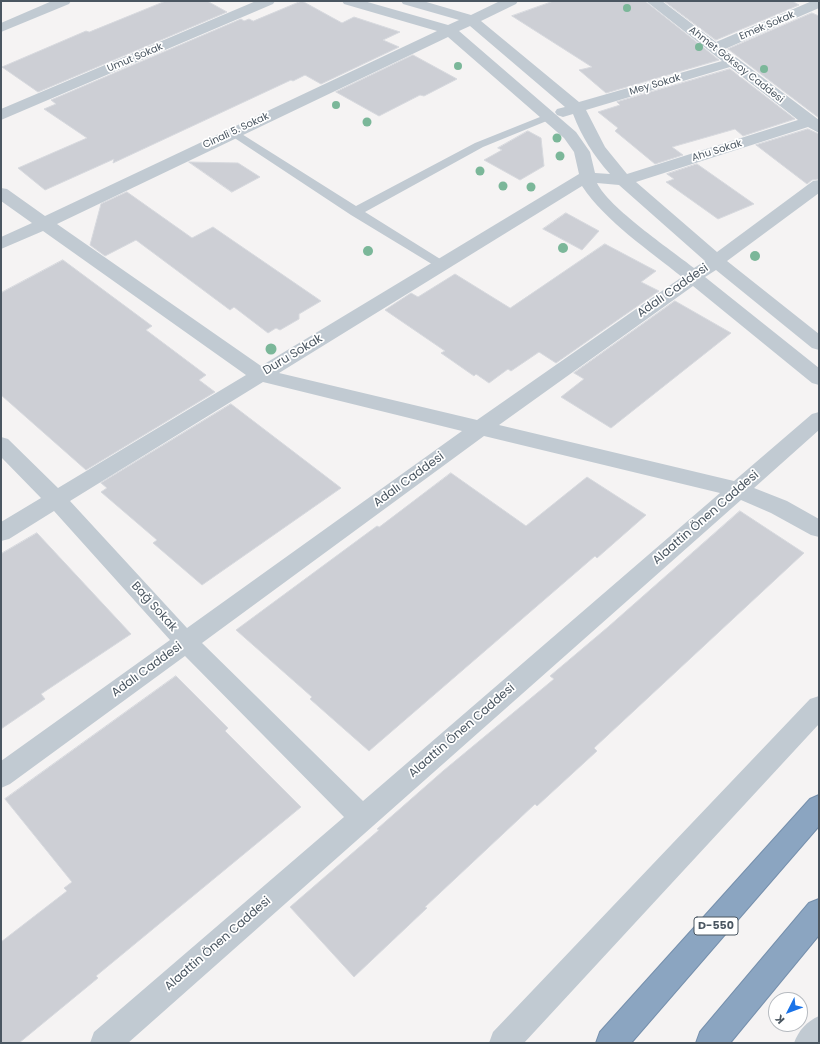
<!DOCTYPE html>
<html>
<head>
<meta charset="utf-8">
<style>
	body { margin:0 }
	#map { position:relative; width:820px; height:1044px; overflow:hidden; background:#f5f3f3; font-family:Poppins,sans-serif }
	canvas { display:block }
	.frame { position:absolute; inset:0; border:2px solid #4a5661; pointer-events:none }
	.north { position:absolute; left:768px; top:992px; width:40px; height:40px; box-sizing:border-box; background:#fff; border:1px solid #b7bbc0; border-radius:50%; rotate:228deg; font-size:11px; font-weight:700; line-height:16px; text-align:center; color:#4a5661 }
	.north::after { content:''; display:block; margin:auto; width:14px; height:18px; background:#1a73e8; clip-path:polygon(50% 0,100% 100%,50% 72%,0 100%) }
</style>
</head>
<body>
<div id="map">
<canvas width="820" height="1044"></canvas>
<div class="frame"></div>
<div class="north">K</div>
</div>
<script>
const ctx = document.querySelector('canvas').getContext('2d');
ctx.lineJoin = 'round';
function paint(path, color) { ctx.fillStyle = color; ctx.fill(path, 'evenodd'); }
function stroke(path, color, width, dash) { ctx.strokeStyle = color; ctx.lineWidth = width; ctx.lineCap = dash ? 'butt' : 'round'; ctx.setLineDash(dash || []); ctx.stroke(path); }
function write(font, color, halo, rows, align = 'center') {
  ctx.font = font + ' Poppins,sans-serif'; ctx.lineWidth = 3.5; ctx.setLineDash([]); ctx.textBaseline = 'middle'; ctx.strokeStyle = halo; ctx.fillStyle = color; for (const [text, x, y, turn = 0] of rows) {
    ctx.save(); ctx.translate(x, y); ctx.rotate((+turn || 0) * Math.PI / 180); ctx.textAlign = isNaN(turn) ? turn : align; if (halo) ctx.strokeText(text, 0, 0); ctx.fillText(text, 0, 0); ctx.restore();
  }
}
const building = new Path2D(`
	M166,1h41l20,11 -189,80 -36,-25 84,-36 3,1z
	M302,1l40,22 12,-6 46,15 -17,8 16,7 -78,37 -16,-9 -12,6 -2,-1 -178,83 1,-4 -69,31 -27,-22 69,-30 -43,-29 12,-5 -5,-4 190,-81 3,2 5,-2 4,2z
	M554,1h91l74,59 -113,33 -27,-23 13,-3 -80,-51z
	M664,1h128l7,4 -83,35z
	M812,13l7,3v102l-91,-69z
	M413,55l44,24 -33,17 -4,-1 -41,21 -43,-24z
	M730,69l65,50 -52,17 -8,-7 -63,18 11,8 -28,9 -40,-33 3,-3 -20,-16 22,-7 -3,-3z
	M808,129l11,5v45l-7,1 -5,4 -51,-39z
	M528,131l13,7 3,28 -24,14 -36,-20 18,-10 -4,-2z
	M189,162l49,1 22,14 -28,15z
	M697,164l57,40 -36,15 -52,-37 8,-3 -7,-5z
	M127,192l65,46 21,-11 108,74 -22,13v5l-19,11 -4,-2 -8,5 -34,-26 -4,3 -94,-70 -31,16 -15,-11 11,-41z
	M566,213l33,18 -17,19 -39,-21z
	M605,244l51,27 -15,11 18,9 -103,72 -17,-11 -28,19 -3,-2 -19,14 -13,-9 -2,2 -33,-23 4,-2 -60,-41 26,-17 7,4 37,-23 55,34z
	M63,260l89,66 -6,4 60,45 -7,5 16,12 -129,78 -85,-75v-102z
	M675,301l56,32 -120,95 -50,-31 23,-18 -10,-6z
	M231,404l110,84 -139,97 -49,-42 4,-3 -56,-48 6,-4 -6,-5z
	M451,473l75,53 61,-49 59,38 -49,43 -2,-2 -226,195 -59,-52 2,-2 -76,-67 141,-104 2,1z
	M740,511l64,42 -210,195 3,3 -60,55 -2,-2 -110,103 2,1 -73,69 -64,-70 89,-77 -2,-1 66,-58 111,-92 -4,-3 58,-49z
	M37,533l94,101 -90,60 4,5 -44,30v-175z
	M176,676l52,52 -3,3 76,76 -205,169 2,2 -79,65h-18v-101l66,-51 -3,-3 8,-6 -67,-83z`);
const lane = new Path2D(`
	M550,113l4,1 2,2 -2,2 -71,29 -118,65 80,50 2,3 -2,3 -5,1 -89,-54 -124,-82 6,-3 4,1 119,75 119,-63z`);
const street = new Path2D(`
	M52,1h19l-2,3 -68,28v-9z
	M256,1h19l-2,3 -272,116v-11z
	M342,1h22l84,24 11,-5 -56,-16 -2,-3h22l48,14 29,-14h18l-2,3 -35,17 98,81 143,-41 -76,-60h16l54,41 96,-41h7v7l-94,41 94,71v13l-11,-6 -172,55 81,70 96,-71 6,-1v13l-92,68 92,73v16l-7,-2 -96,-78 -11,7 114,91v17l-7,-2 -119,-97 -194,139 235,56 78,-67 7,-2v18l-65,58 33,13 32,18v18l-8,-2 -40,-22 -30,-13 -613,543h-38l4,-11 250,-215 -159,-161 -175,128 -9,4v-27l169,-121 -116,-129 -45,28 -8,2v-19l40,-24 -40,-41v-20l7,2 50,49 188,-113 -203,-144 -42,18v-12l31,-14 -31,-22v-13l6,1 38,27 392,-185 -93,-27zM470,26l95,81 -8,2 -2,3 2,3 6,2 10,-3c9,23 20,41 37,60l-15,-1 -5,-21 -14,-20 -117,-101zM448,37l116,101 10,14 5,22 -318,192 -204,-142zM730,67l68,53 -171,54 -22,-27 -19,-37zM597,183l22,2 86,76 -11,7c-24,-19 -85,-60 -97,-85zM582,186c24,36 67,64 100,91l-205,143 -198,-47zM263,382l199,49 -275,197 -117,-127zM484,436l236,57 -357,308 -161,-158z
	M819,696v28l-295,319h-35l4,-11 317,-333z
	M819,1016v27h-25c5,-13 12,-21 25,-27z`);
const highway = new Path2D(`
	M819,795v31l-188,217h-35l4,-11 210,-233z
	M819,899v36l-89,108h-34l4,-11 109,-129z`);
const trees = [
	[627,8,4],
	[699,47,4],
	[458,66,4],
	[764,69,4],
	[336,105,4],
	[367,122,4.5],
	[557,138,4.5],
	[560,156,4.5],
	[480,171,4.5],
	[503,186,4.5],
	[531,187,4.5],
	[563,248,5],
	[368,251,5],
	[755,256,5],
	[271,349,5.5]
];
const farStreetnames = [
	["Emek Sokak",767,26,-23],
	["Umut Sokak",135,58,-23],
	["Ahmet Göksoy Caddesi",736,65,38],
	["Mey Sokak",655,85,-16],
	["Cinali 5. Sokak",236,131,-25],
	["Ahu Sokak",717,151,-17]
];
const shields = [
	[716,926,44]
];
const shieldNames = [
	["D-550",716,926]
];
const streetNames = [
	["Adalı Caddesi",673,291,-35],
	["Duru Sokak",293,355,-31],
	["Adalı Caddesi",409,480,-36],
	["Alaattin Önen Caddesi",706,518,-41],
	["Bağ Sokak",154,607,48],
	["Adalı Caddesi",147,670,-36],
	["Alaattin Önen Caddesi",462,731,-41],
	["Alaattin Önen Caddesi",218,944,-41]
];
paint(building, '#cdcfd5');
stroke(building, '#d7d9de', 1);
stroke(highway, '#7690ad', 2);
paint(lane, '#c1cad2');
paint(street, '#c1cad2');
paint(highway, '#8ba5c1');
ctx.fillStyle = '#7bb799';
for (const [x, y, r] of trees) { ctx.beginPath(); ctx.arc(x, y, r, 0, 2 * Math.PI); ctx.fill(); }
write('10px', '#4a5661', '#fff', farStreetnames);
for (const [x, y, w] of shields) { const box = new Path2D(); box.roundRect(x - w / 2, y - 9, w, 18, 3); ctx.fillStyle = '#fff'; ctx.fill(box); stroke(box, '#4a5661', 1); }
write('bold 11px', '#4a5661', null, shieldNames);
write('12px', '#4a5661', '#fff', streetNames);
</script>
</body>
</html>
